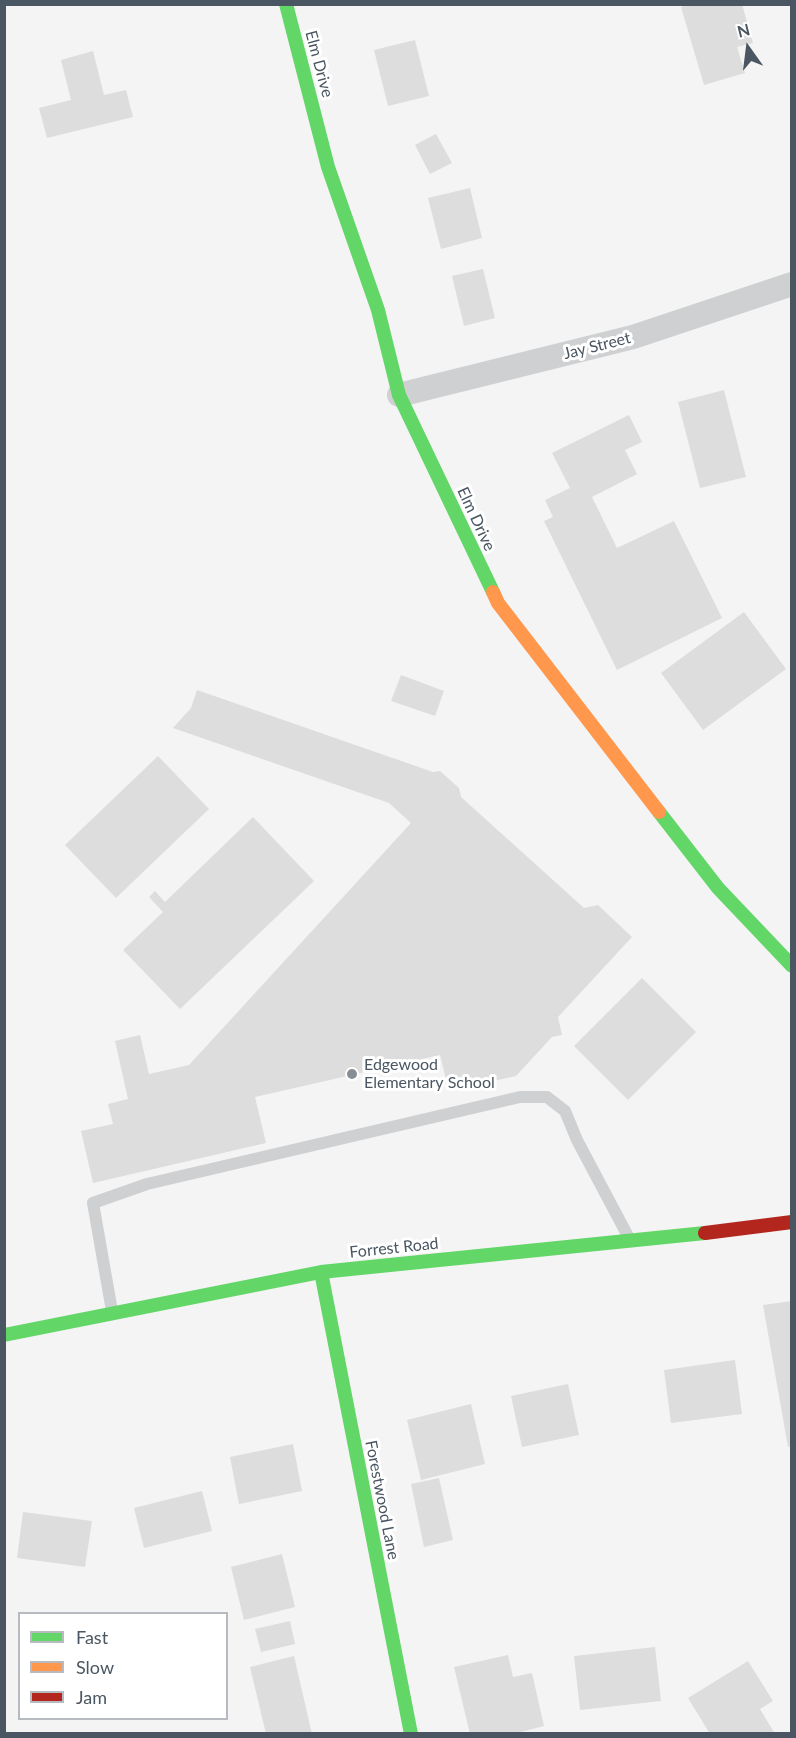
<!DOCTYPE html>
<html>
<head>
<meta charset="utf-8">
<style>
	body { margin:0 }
	#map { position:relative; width:796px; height:1738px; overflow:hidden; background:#f4f4f4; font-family:Lato,sans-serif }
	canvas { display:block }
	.frame { position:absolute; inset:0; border:6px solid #4a5661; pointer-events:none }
	.legend { position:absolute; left:18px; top:1612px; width:210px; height:108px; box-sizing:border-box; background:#fff; border:2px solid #b7bbc0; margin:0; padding:8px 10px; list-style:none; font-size:18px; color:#4a5661 }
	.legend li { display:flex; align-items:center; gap:12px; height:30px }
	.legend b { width:30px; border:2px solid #b7bbc0 }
	.north { position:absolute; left:718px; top:18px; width:60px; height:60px; -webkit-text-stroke:4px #fff; paint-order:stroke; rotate:346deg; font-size:16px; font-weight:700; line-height:24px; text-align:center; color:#4a5661 }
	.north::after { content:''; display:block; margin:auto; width:21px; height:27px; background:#4a5661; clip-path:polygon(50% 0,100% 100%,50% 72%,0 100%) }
</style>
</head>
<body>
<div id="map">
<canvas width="796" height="1738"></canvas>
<div class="frame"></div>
<ul class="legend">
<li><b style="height:8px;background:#63d668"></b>Fast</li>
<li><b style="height:8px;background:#ff974d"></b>Slow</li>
<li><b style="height:8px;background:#b3261e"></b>Jam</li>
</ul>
<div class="north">N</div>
</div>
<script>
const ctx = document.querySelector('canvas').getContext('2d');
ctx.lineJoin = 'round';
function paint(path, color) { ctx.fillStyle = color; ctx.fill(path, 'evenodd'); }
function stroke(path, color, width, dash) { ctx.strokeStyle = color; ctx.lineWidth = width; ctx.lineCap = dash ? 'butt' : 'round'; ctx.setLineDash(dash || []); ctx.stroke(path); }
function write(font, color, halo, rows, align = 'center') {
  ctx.font = font + ' Lato,sans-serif'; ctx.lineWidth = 6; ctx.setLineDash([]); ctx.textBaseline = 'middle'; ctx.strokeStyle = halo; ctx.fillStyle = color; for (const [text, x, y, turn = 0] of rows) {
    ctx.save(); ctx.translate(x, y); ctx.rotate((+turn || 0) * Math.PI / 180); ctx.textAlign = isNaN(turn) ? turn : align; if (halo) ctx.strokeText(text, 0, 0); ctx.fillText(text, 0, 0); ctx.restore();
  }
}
const building = new Path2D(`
	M689,4h53l11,39 -16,4 8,26 -41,12 -23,-78z
	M415,40l14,56 -41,10 -14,-56z
	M93,51l11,44 22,-5 7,27 -86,21 -8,-30 32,-8 -10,-40z
	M436,134l16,29 -22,11 -15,-29z
	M470,188l12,50 -41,11 -13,-51z
	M483,269l12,49 -31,8 -12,-50z
	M724,390l22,87 -46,11 -22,-86z
	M629,415l13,27 -17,8 12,24 -45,23 25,51 57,-27 48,97 -105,52 -73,-149 9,-4 -8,-17 25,-12 -18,-35z
	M744,612l42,57 -83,61 -42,-57z
	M401,675l43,16 -9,25 -44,-15z
	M197,690l236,82 7,-1 19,17 2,9 123,111 14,-3 34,32 -74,80 4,18 -10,2 -36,39 -67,15 -9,-36 -185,42 11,46 -173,40 -12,-52 32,-7 -5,-20 20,-5 -13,-58 25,-6 9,39 40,-9 222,-242 -22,-20 -216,-75 18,-20z
	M158,756l51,53 -93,89 -51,-53z
	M253,817l61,64 -134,128 -57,-59 40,-38 -14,-15 6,-6 10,11z
	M642,978l54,54 -68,68 -54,-54z
	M792,1301v145l-4,1 -25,-142z
	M735,1360l7,54 -71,9 -7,-53z
	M568,1384l11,51 -57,12 -11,-51z
	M471,1404l14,60 -64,16 -14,-60z
	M293,1444l9,47 -63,13 -9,-47z
	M439,1478l14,62 -29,7 -13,-63z
	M202,1491l10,40 -68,17 -10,-40z
	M23,1512l69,9 -7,46 -68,-9z
	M282,1554l13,53 -51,13 -13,-53z
	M290,1621l5,23 -34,8 -6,-23z
	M655,1647l6,54 -81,9 -6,-54z
	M508,1655l5,22 19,-4 12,53 -31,8h-43l-16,-67z
	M294,1656l18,78h-46l-16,-67z
	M748,1661l25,40 -13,8 15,25h-65l-22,-36z`);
const lane = new Path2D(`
	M112,1311l-19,-108 54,-19 373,-87h27l18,14 12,29 53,100`);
const street = new Path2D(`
	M399,395l234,-58 159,-53`);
const fast = new Path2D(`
	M286,4l42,163 50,143 21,85 94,197
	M659,812l59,76 74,78
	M321,1272l90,462
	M4,1335l317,-63 384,-39`);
const slow = new Path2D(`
	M493,592l5,11 161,209`);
const jam = new Path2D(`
	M705,1233l87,-11`);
const markers = [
	[352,1074,6,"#868d94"]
];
const streetNames = [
	["Elm Drive",319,64,75],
	["Jay Street",597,346,-14],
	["Elm Drive",476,519,65],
	["Forrest Road",394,1248,-6],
	["Forestwood Lane",382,1500,79]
];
const poiNames = [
	["Edgewood",364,1065],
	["Elementary School",364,1083]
];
paint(building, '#ddddde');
stroke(lane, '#ced0d2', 12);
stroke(street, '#ced0d2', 24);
stroke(fast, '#63d668', 14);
stroke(slow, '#ff974d', 14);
stroke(jam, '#b3261e', 14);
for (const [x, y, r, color] of markers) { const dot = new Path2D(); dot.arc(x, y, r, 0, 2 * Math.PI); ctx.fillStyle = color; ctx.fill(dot); stroke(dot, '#fff', 2); }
write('16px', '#4a5661', '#fff', streetNames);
write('16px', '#4a5661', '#fff', poiNames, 'left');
</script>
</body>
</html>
